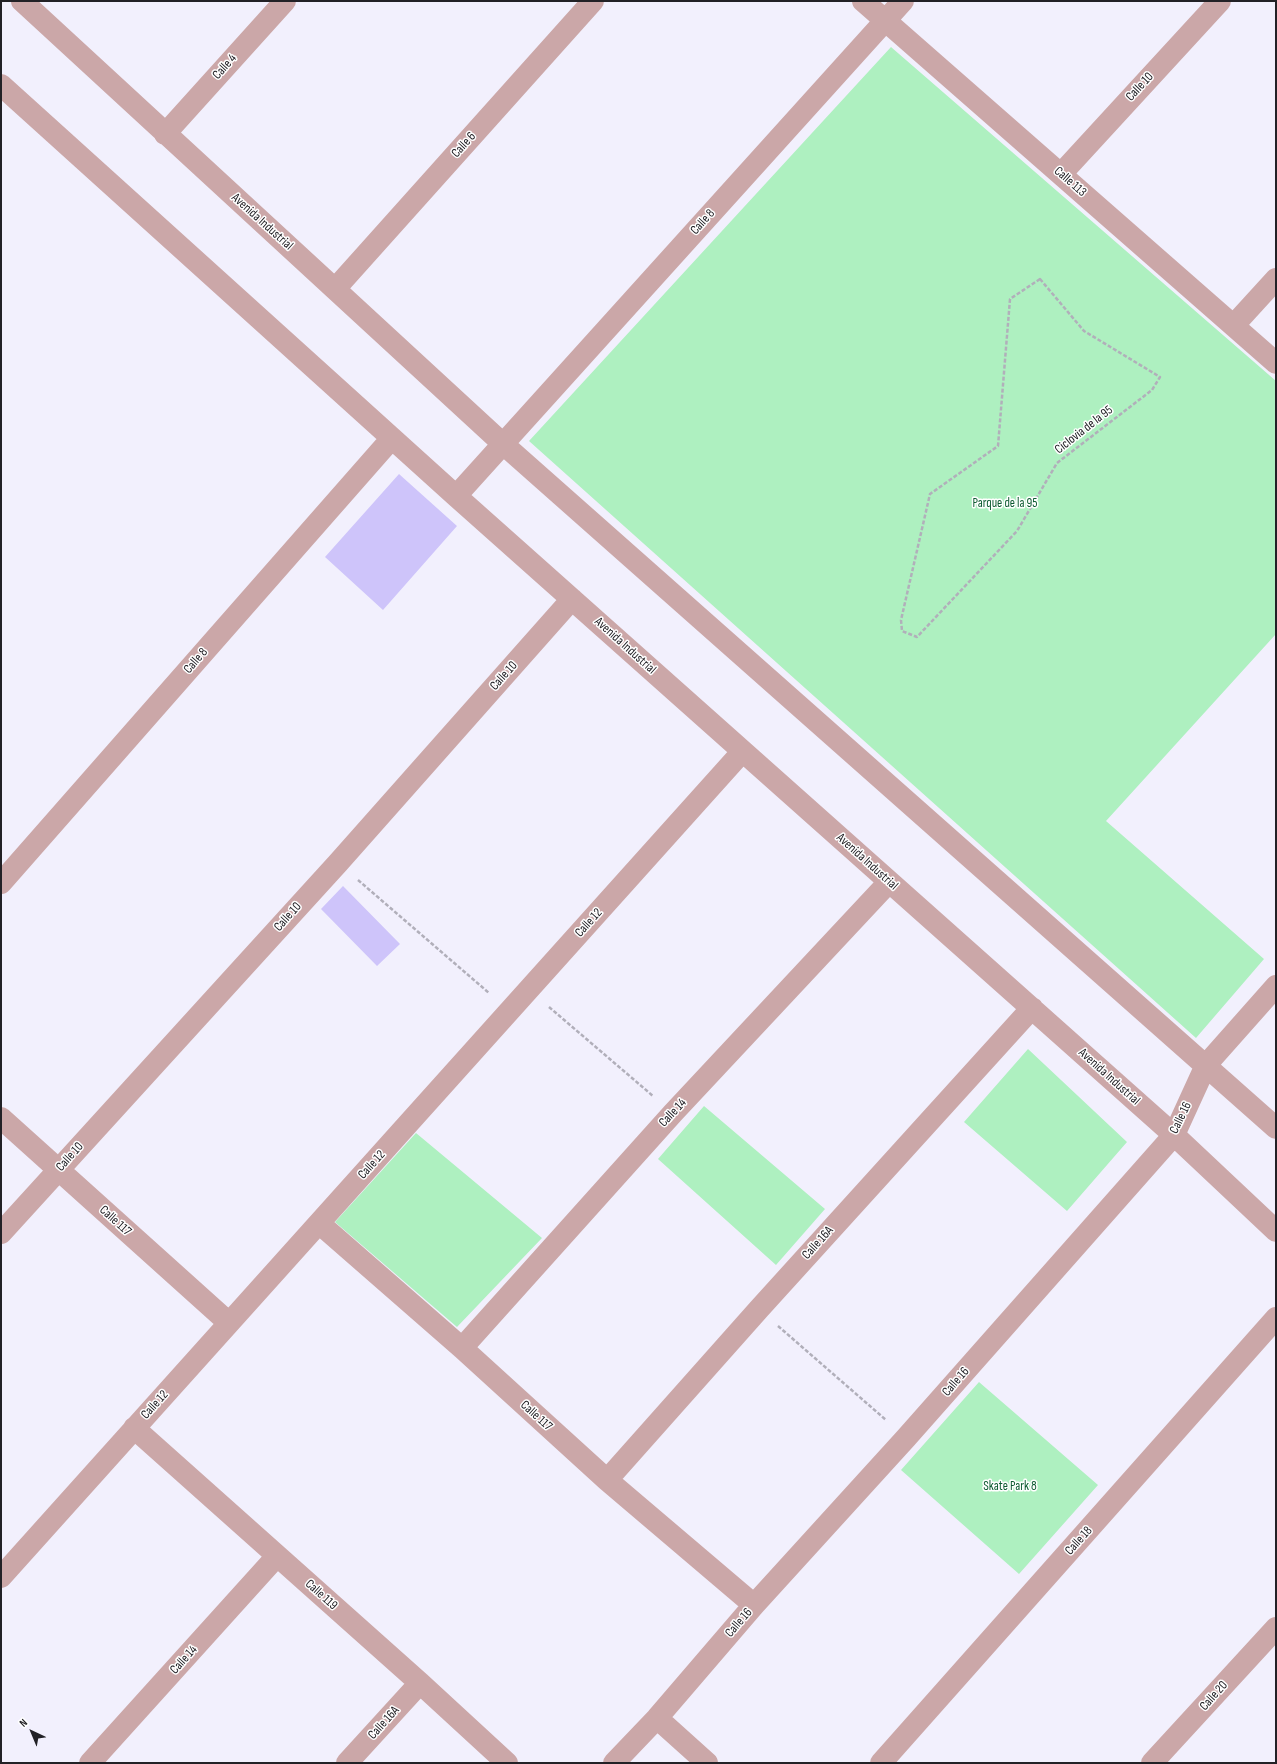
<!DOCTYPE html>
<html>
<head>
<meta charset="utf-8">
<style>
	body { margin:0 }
	#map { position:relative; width:1277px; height:1764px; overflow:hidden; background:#f2f0fd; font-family:"Sofia Sans Condensed",sans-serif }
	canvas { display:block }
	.frame { position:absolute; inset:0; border:2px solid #222126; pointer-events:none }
	.north { position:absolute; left:12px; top:1712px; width:40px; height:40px; -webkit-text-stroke:3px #fff; paint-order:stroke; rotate:316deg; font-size:11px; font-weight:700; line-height:16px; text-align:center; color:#222126 }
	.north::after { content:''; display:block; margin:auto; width:14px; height:18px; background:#222126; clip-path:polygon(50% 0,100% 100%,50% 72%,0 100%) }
</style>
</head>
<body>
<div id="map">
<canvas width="1277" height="1764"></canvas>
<div class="frame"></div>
<div class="north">N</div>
</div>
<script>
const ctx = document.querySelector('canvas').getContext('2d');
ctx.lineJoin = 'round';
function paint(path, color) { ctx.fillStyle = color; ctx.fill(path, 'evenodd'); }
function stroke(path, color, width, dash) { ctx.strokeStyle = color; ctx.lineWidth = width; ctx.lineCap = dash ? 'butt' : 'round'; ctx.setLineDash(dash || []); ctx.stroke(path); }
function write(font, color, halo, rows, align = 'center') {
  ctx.font = font + ' "Sofia Sans Condensed",sans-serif'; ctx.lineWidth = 3; ctx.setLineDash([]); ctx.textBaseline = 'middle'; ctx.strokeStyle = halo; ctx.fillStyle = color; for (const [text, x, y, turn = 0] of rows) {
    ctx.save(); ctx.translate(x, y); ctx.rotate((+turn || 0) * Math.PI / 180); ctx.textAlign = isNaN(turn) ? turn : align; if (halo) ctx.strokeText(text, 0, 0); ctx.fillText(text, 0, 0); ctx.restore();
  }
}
const green = new Path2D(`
	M891,47l385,334v253l-170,187 158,138 -68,79 -667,-597z
	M1028,1049l99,93 -60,69 -103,-89z
	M704,1106l121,103 -49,56 -118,-106z
	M416,1133l126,105 -85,89 -122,-105z
	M979,1382l119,103 -79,89 -118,-104z`);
const building = new Path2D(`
	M399,474l58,52 -74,84 -58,-53z
	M343,886l57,58 -23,22 -56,-57z`);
const path = new Path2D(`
	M1040,279l44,52 76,46 -8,13 -95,73 -40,68 -100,106 -15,-6 -1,-11 29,-126 68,-48 12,-147z
	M358,880l131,113
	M549,1007l104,89
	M778,1326l108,94`);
const minor = new Path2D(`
	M22,1l480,442 774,685
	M863,1l413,362
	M1,85l455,411 718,639 102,96
	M165,134l120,-133
	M1061,174l159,-173
	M335,289l258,-288
	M1234,325l42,-46
	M456,496l447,-495
	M1,883l391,-445
	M1,1118l228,205
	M320,1224l142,124 145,132 147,125
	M1,1233l337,-370 234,-264
	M462,1348l211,-235 216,-231
	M134,1428l286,255 87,80
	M607,1480l152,-171 273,-301
	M1,1577l741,-825
	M657,1718l50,45
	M90,1763l187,-207
	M347,1763l73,-80
	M614,1763l43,-45 97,-113 152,-167 268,-303 32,-70 70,-79
	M881,1763l395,-445
	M1152,1763l124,-135`);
const streetNames = [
	["Calle 4",225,67,-48],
	["Calle 10",1140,87,-47],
	["Calle 6",464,145,-48],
	["Calle 113",1070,182,41],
	["Avenida Industrial",262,222,42],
	["Calle 8",703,222,-48],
	["Ciclovia de la 95",1084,430,-38],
	["Avenida Industrial",625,646,42],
	["Calle 8",196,661,-49],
	["Calle 10",504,676,-48],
	["Avenida Industrial",867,862,42],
	["Calle 10",288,917,-48],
	["Calle 12",589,923,-48],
	["Avenida Industrial",1109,1077,42],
	["Calle 14",673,1113,-47],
	["Calle 16",1181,1118,-64],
	["Calle 10",70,1157,-48],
	["Calle 12",372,1165,-48],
	["Calle 117",115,1221,42],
	["Calle 16A",818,1243,-48],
	["Calle 16",956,1382,-49],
	["Calle 12",155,1405,-48],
	["Calle 117",536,1416,42],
	["Calle 18",1079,1541,-48],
	["Calle 119",321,1595,42],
	["Calle 16",739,1623,-49],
	["Calle 14",184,1660,-48],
	["Calle 20",1214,1696,-48],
	["Calle 16A",384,1723,-48]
];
const parkNames = [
	["Parque de la 95",1005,504],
	["Skate Park 8",1010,1487]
];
paint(green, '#aef0c0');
paint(building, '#cec4fa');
stroke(path, '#b1afba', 2.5, [4, 2]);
stroke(minor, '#cba7a8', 22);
write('13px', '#222126', '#fff', streetNames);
write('13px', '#0b592f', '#fff', parkNames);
</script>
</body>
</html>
